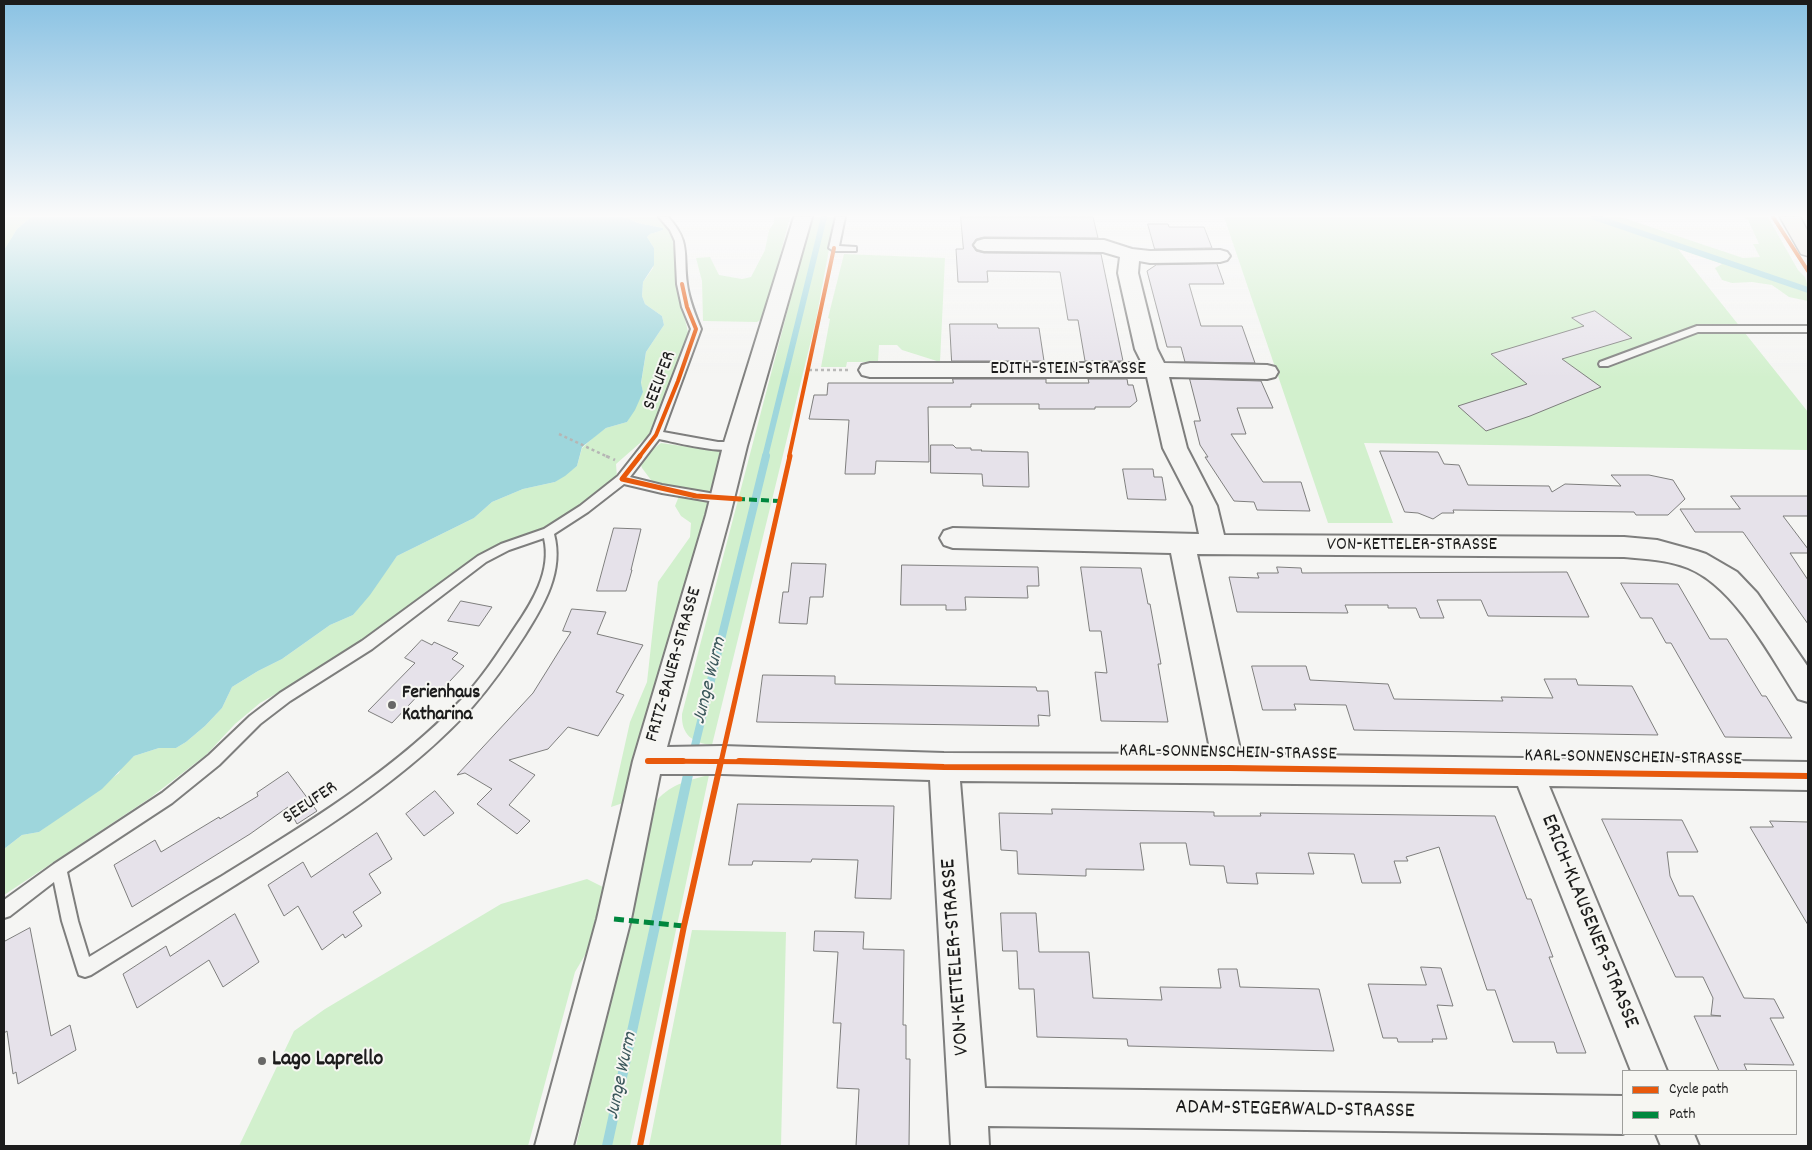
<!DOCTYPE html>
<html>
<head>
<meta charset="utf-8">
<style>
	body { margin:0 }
	#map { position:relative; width:1812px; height:1150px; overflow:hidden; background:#f5f5f3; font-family:Dekko,sans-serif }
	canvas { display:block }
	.frame { position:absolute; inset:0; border:5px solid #1c1c1c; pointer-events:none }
	.legend { position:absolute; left:1622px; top:1070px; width:175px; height:65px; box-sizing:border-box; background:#f6f6f2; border:1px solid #9f9f9c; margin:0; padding:6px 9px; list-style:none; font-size:15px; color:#1c1c1c }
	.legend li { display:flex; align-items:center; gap:10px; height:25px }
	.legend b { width:25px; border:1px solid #9f9f9c }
</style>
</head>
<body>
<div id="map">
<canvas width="1812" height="1150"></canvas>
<div class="frame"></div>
<ul class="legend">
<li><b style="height:6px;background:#e8590c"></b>Cycle path</li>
<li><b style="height:6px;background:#00873e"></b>Path</li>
</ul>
</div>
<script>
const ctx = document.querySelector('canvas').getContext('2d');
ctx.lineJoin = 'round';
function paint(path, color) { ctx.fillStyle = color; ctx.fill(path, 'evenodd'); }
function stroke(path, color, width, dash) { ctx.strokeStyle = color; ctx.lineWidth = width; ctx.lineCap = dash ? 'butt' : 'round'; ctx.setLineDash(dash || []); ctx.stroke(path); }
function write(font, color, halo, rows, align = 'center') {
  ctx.font = font + ' Dekko,sans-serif'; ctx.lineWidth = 4; ctx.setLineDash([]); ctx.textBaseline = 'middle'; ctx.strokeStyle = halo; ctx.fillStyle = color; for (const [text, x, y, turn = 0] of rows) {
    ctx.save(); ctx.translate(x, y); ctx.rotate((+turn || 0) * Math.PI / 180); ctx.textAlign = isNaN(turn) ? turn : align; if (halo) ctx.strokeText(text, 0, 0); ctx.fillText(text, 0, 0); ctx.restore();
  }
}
const green = new Path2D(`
	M4,217h27l-14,12 -13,21z
	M624,217h37l12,21 4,47 11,47 -5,24 -35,80 -32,28 1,13 -61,46 -48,18 -26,13 -130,96 -92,53 -25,21 -29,31 -56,43 -146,97v-46l18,-14 17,-3 80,-59 3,-7 12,-10 25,-8h17l10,-6 19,-16 17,-18 10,-21 26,-16 24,-12 48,-34 23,-10 44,-59 77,-38 18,-16 31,-13 32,-7 22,-16 5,-18 13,-12 11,-8 21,-6 16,-30 -2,-8 5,-32 18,-27 -2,-9 -17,-12 -3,-8 1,-14 10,-14 1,-20 -7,-11 3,-3 13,-4v-2l-25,-5z
	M774,217h16l-26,101 -7,4 -54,-1 -1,-40 -6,-23 14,-1 9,18 23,4 9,-2 14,-27 4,-20 5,-7z
	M812,217h23l-19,103 -104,425c-19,-2 -31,-10 -30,-31z
	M1224,217h397l122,41 17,-1 -7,-13h6l-11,-24 -6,-3h26l30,53 7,7 3,10v14l-19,-4 -17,-12 -20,-3 -20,1 -10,-3 -7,-12 7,-4 -44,-15 130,163v38l-444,-7 29,80h-65z
	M844,254l101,4 -5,104 -38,-12 -5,-5h-18l-1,17h-31l-1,5h-25l9,-48 -2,-1z
	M661,443l63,9 -11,40 -11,1 -48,-9 -12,-16 -2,-6 5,-7z
	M679,496l31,5 -39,132 -45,169 -15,5 19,-85 17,-40 11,-100 32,-45 1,-14 -10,-7 -6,-10z
	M709,775l-79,371h-54l81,-346c16,-17 30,-19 52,-25z
	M587,879l20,10 -15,54 -17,29 -47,174h-289l55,-115 31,-22 176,-105z
	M692,930l94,2 -5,214h-132z`);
const water = new Path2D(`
	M31,217h593l14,6 25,5v2l-13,4 -3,3 7,11v17l-11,17 -1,14 3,8 17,12 2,9 -18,27 -5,31 2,9 -8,18 -8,12 -21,6 -24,19 -5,19 -12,10 -10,6 -32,7 -31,13 -18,16 -77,38 -27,39 -17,20 -23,10 -48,34 -24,12 -26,16 -10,21 -17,18 -19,16 -10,6h-17l-25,8 -32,33 -63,43 -17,3 -18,14v-599l13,-21z`);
const streamFar2 = new Path2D(`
	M1594,217l214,73
	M765,457l59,-240`);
const streamFar1 = new Path2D(`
	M691,762l75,-306`);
const stream = new Path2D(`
	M607,1146l84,-385`);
const building = new Path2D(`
	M961,217h132l5,21 -114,-1 -8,2 -4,6 4,6 8,2 117,1 22,107h-38l-7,-41h-10l-8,-48 -73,-1 1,11h-30l-2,-33h7z
	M1148,224h20l1,3h35l8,21 -57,1z
	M1217,264l7,20h-35l12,42h41l13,37 -70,-1 -4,-15h-14l-20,-76 9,-6z
	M1595,311l37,27 -70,21 39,28 -71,29 -44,15 -28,-25 69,-22 -36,-30 93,-28 -12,-8z
	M950,324h47l1,4h41l5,33h-92z
	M953,379h93v4h43l-1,-4h39l1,6h5l4,16 -7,6h-35v2h-56v-5h-68v3h-43l1,55 -53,-1 -1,13h-30l4,-54 -40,-1 5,-24h13l1,-12h125z
	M1190,379l71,2 12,27h-36l9,26h-15l32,48h38l9,29 -53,-1 -3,-8 -20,-1 -29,-44h3l-8,-12 -6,-24h6z
	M931,445h22l3,3h15v2h11l-1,1 47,1 1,35 -46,-1 -1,-12 -51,-1z
	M1380,451l58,1 6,12 15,1 9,20 81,1 3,6 13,-8 56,2 -10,-11h38l24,5 12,19 -17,16h-32l-2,-3 -181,-2 1,3h-12l-9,6 -15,-6 -13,-1z
	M1123,469h30l1,8h8l4,23 -38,-1z
	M1731,496h77v20h-25l25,33v4h-18l18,27v44l-65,-92h-48l-15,-23h60z
	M614,528l27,1 -10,41h1l-6,21h-29z
	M792,563l34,1 -3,33h-13l-3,27 -28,-1 4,-31h5z
	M902,565l136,2 1,19h-12l1,12 -63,-1 1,13h-20v-5h-45z
	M1081,567l60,1 7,36h2l11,60h-3l10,58 -67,-1 -6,-49 12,1 -6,-42h-11z
	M1277,567l24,1 1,5 265,-1 22,45 -101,-1 -7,-16h-44l7,18h-24l-4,-10h-28v-3h-43l3,8 -111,-1 -8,-35 30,1 -2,-5h21z
	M1621,583l57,1 32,55h17l35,57h4l26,42 -67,-1 -54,-94h-5l-14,-25h-11z
	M461,601l31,6 -13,19 -31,-5z
	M572,609l34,3 -9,22 46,11 -27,47 8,3 -26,41 -30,-9 -20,22 -39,11 26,15 -26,30 21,16 -13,13 -40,-30 15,-15 -27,-16 -8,2 76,-82 38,-61 -8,-1z
	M422,640l10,5 2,-3 24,11 -6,6 12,7 -28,30 -12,-7 -32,34 -24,-12 47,-48 -10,-5z
	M1252,666h54l4,14 78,4 6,15 109,2 -2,-4 52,1 -9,-19h32l2,6 54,1 26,49 -304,-5 -8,-25 -52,-1 2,6h-33z
	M763,675l72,1v8l201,3 1,4h11l2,25 -12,-1 1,11 -282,-4z
	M288,772l29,39 -20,13 -9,-17 -38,27 -118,73 -18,-42 41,-25 6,12 58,-35 1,2 38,-23 -1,-3z
	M435,791l19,22 -30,23 -18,-22z
	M738,804l156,2 -3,93 -36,-1 3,-38 -46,-1 -1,3 -58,-1 -1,4h-23z
	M1052,809l162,3v4h47l-1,-3 235,3 32,83h4l22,58h-4l37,96h-29l-3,-11h-41l-18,-52h-8l-48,-143 -33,10 2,4h-14l7,22h-39l-8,-29 -46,-1 6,21 -58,-1 2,11 -31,-1 -3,-17 -34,-1 -4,-22h-46l4,27 -58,-1v7l-68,-2 -1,-23 -16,-1 -2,-37 53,1z
	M1602,819l80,1 16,32h-31l3,24 9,20h14l51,102 30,1 10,19h-14l24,47 -50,-1 3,7h-28l-25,-55h27l-10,-1 2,-17 -10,-21h-27z
	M1770,821l38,1v103l-58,-98h23z
	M377,833l15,26 -23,15 12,19 -28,19 9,14 -17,12 -2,-4 -21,16 -24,-44 -14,10 -16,-31 35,-23 8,15z
	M1001,913h35l3,39h50l4,46 69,2 -2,-13 61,1 -3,-19h19l3,18 79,2 15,62 -206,-5 -1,-7 -90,-2 -3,-48h-15l-2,-38h-14z
	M235,914l24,48 -36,25 -14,-27 -72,48 -14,-34 43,-28 4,10z
	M30,928l21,108 19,-11 6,25 -58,34 -2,-12 -3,2 -6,-43 -3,2v-91z
	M815,931l49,1 -1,17 41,1 -1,75h3v34h4l-1,87h-53l3,-57 -22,-1 4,-65h-8l5,-71 -24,-1z
	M1421,967l20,1 12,38 -16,-1 10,34h-15l1,3h-35l-1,-4h-14l-15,-54 58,1z`);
const pathFar1 = new Path2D(`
	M809,370h39
	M559,434l49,23`);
const path = new Path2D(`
	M606,456l9,4`);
const lane = new Path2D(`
	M659,217h9c23,25 15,37 19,67 2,16 8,30 14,45l-38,103 55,10h17l6,4c-9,11 -67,-4 -82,-7l-29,38 32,8 59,10 4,1 2,3 -2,3 -4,1 -59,-10 -38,-9 -36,28 -34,22c10,37 -10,71 -29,101 -16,25 -33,49 -52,71 -67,74 -156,128 -241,181 -47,29 -94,59 -141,88l-6,2 -6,-2 -2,-6 -15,-48 -8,-39 -44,34 -6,2v-18l50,-36 108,-71 47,-38 41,-39 30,-23 82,-52 116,-85 23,-12 43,-15 36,-23 38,-30 33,-42 40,-105 -9,-22 -5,-23 -2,-43 -5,-11zM544,538c8,33 -12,65 -30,91 -16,24 -32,49 -52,70 -68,72 -156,125 -240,177 -45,26 -88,54 -133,81l-11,-36 -11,-49 105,-69 47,-38 41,-41 30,-23 82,-52 114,-87 23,-12z
	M836,217h9l-6,29 17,1v4h-22l-5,-3z
	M1697,326h111v6h-110l-90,34h-8l-1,-2 1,-2z`);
const street = new Path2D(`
	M794,217h18l-65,229 -17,69 -63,232 55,-1 222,7 267,1 -40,-201 -218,-5 -9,-3 -4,-7 4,-7 9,-3 246,6 -6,-28 -30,-58 -16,-71h-277l-8,-2 -3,-5 3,-5 8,-2h272l-7,-14 -17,-76 2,-16 -17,-5 -119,-1 -7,-2 -3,-4 3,-4 7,-2 120,1 28,9 18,2 70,-1 7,2 3,4 -3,4 -7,2 -70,1 -11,-2 -1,12 19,76 7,14 103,2 8,2 3,5 -3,5 -8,2 -98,-2 18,71 30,58 7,29 400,2 33,3 40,11 9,3 31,18 20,21 51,74v35l-10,-3c-27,-42 -63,-112 -110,-131 -20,-8 -42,-9 -64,-11l-427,-3 44,200 567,8v28l-259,-4 118,285h-36l-113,-285 -558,-5 25,307 638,8v38l-635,-8 1,20h-38l-21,-366 -208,-6h-62l-29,145 -58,227h-38l62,-227 36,-158 73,-246 17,-69z
	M1656,1134h38l5,12h-38z`);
const primary = new Path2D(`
	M1780,217h20l8,15v24l-7,-2z`);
const quietFar1 = new Path2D(`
	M737,499l43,2`);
const quiet = new Path2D(`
	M614,919l70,7`);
const cyclewayFar2 = new Path2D(`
	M1773,217l35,54
	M639,457l17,-22 22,-54 18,-52 -9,-22 -5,-23
	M789,457l45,-209`);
const cyclewayFar1 = new Path2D(`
	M640,456l-18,23 74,17 44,3
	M648,761l130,1
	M721,762l69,-306`);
const cycleway = new Path2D(`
	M648,761h35
	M739,761l205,6 285,1 579,8
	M640,1146l44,-220 37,-165`);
const markers = [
	[392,705,5,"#686867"],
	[262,1061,5,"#686867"]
];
const streetNames = [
	["EDITH-STEIN-STRASSE",1068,370],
	["SEEUFER",661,381,-69],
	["VON-KETTELER-STRASSE",1412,546],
	["FRITZ-BAUER-STRASSE",675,665,-74],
	["KARL-SONNENSCHEIN-STRASSE",1228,754,1],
	["KARL-SONNENSCHEIN-STRASSE",1633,759,1],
	["SEEUFER",311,804,-34]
];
const poiNames = [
	["Ferienhaus",402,694],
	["Katharina",402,716]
];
const waterNames = [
	["Junge Wurm",711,681,-76],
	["Junge Wurm",623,1076,-78]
];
const nearStreetnames = [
	["ERICH-KLAUSENER-STRASSE",1588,922,68],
	["VON-KETTELER-STRASSE",957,957,-94],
	["ADAM-STEGERWALD-STRASSE",1295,1111,1]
];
const nearPoinames = [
	["Lago Laprello",272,1061]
];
paint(green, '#d2f0cd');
paint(water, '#9ed6dc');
stroke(streamFar2, '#9ed6dc', 6);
stroke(streamFar1, '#9ed6dc', 8);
stroke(stream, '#9ed6dc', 10);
paint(building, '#e6e2ea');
stroke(building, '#7e7e7d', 1);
stroke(lane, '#7e7e7d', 4);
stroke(street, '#7e7e7d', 4);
stroke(primary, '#7e7e7d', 3);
stroke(pathFar1, '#b6b6b5', 2.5, [3, 3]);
stroke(path, '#b6b6b5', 3, [4, 4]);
paint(lane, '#f5f5f3');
paint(street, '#f5f5f3');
paint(primary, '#ece8df');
stroke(quietFar1, '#00873e', 4, [8, 4]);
stroke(quiet, '#00873e', 5, [10, 5]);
stroke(cyclewayFar2, '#e8590c', 4);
stroke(cyclewayFar1, '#e8590c', 5);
stroke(cycleway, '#e8590c', 6);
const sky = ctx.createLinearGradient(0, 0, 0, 378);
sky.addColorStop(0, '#8ac2e3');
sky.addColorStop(0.57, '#fafafa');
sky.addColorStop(1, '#fafafa00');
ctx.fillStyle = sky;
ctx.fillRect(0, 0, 1812, 378);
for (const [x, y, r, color] of markers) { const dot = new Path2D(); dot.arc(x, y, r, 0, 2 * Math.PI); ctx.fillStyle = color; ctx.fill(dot); stroke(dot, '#f6f6f2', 2); }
write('19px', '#1c1c1c', '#f6f6f2', streetNames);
write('bold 19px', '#1c1c1c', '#f6f6f2', poiNames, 'left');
write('italic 20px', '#3c585c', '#f6f6f2', waterNames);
write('22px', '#1c1c1c', '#f6f6f2', nearStreetnames);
write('bold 22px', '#1c1c1c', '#f6f6f2', nearPoinames, 'left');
</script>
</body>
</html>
